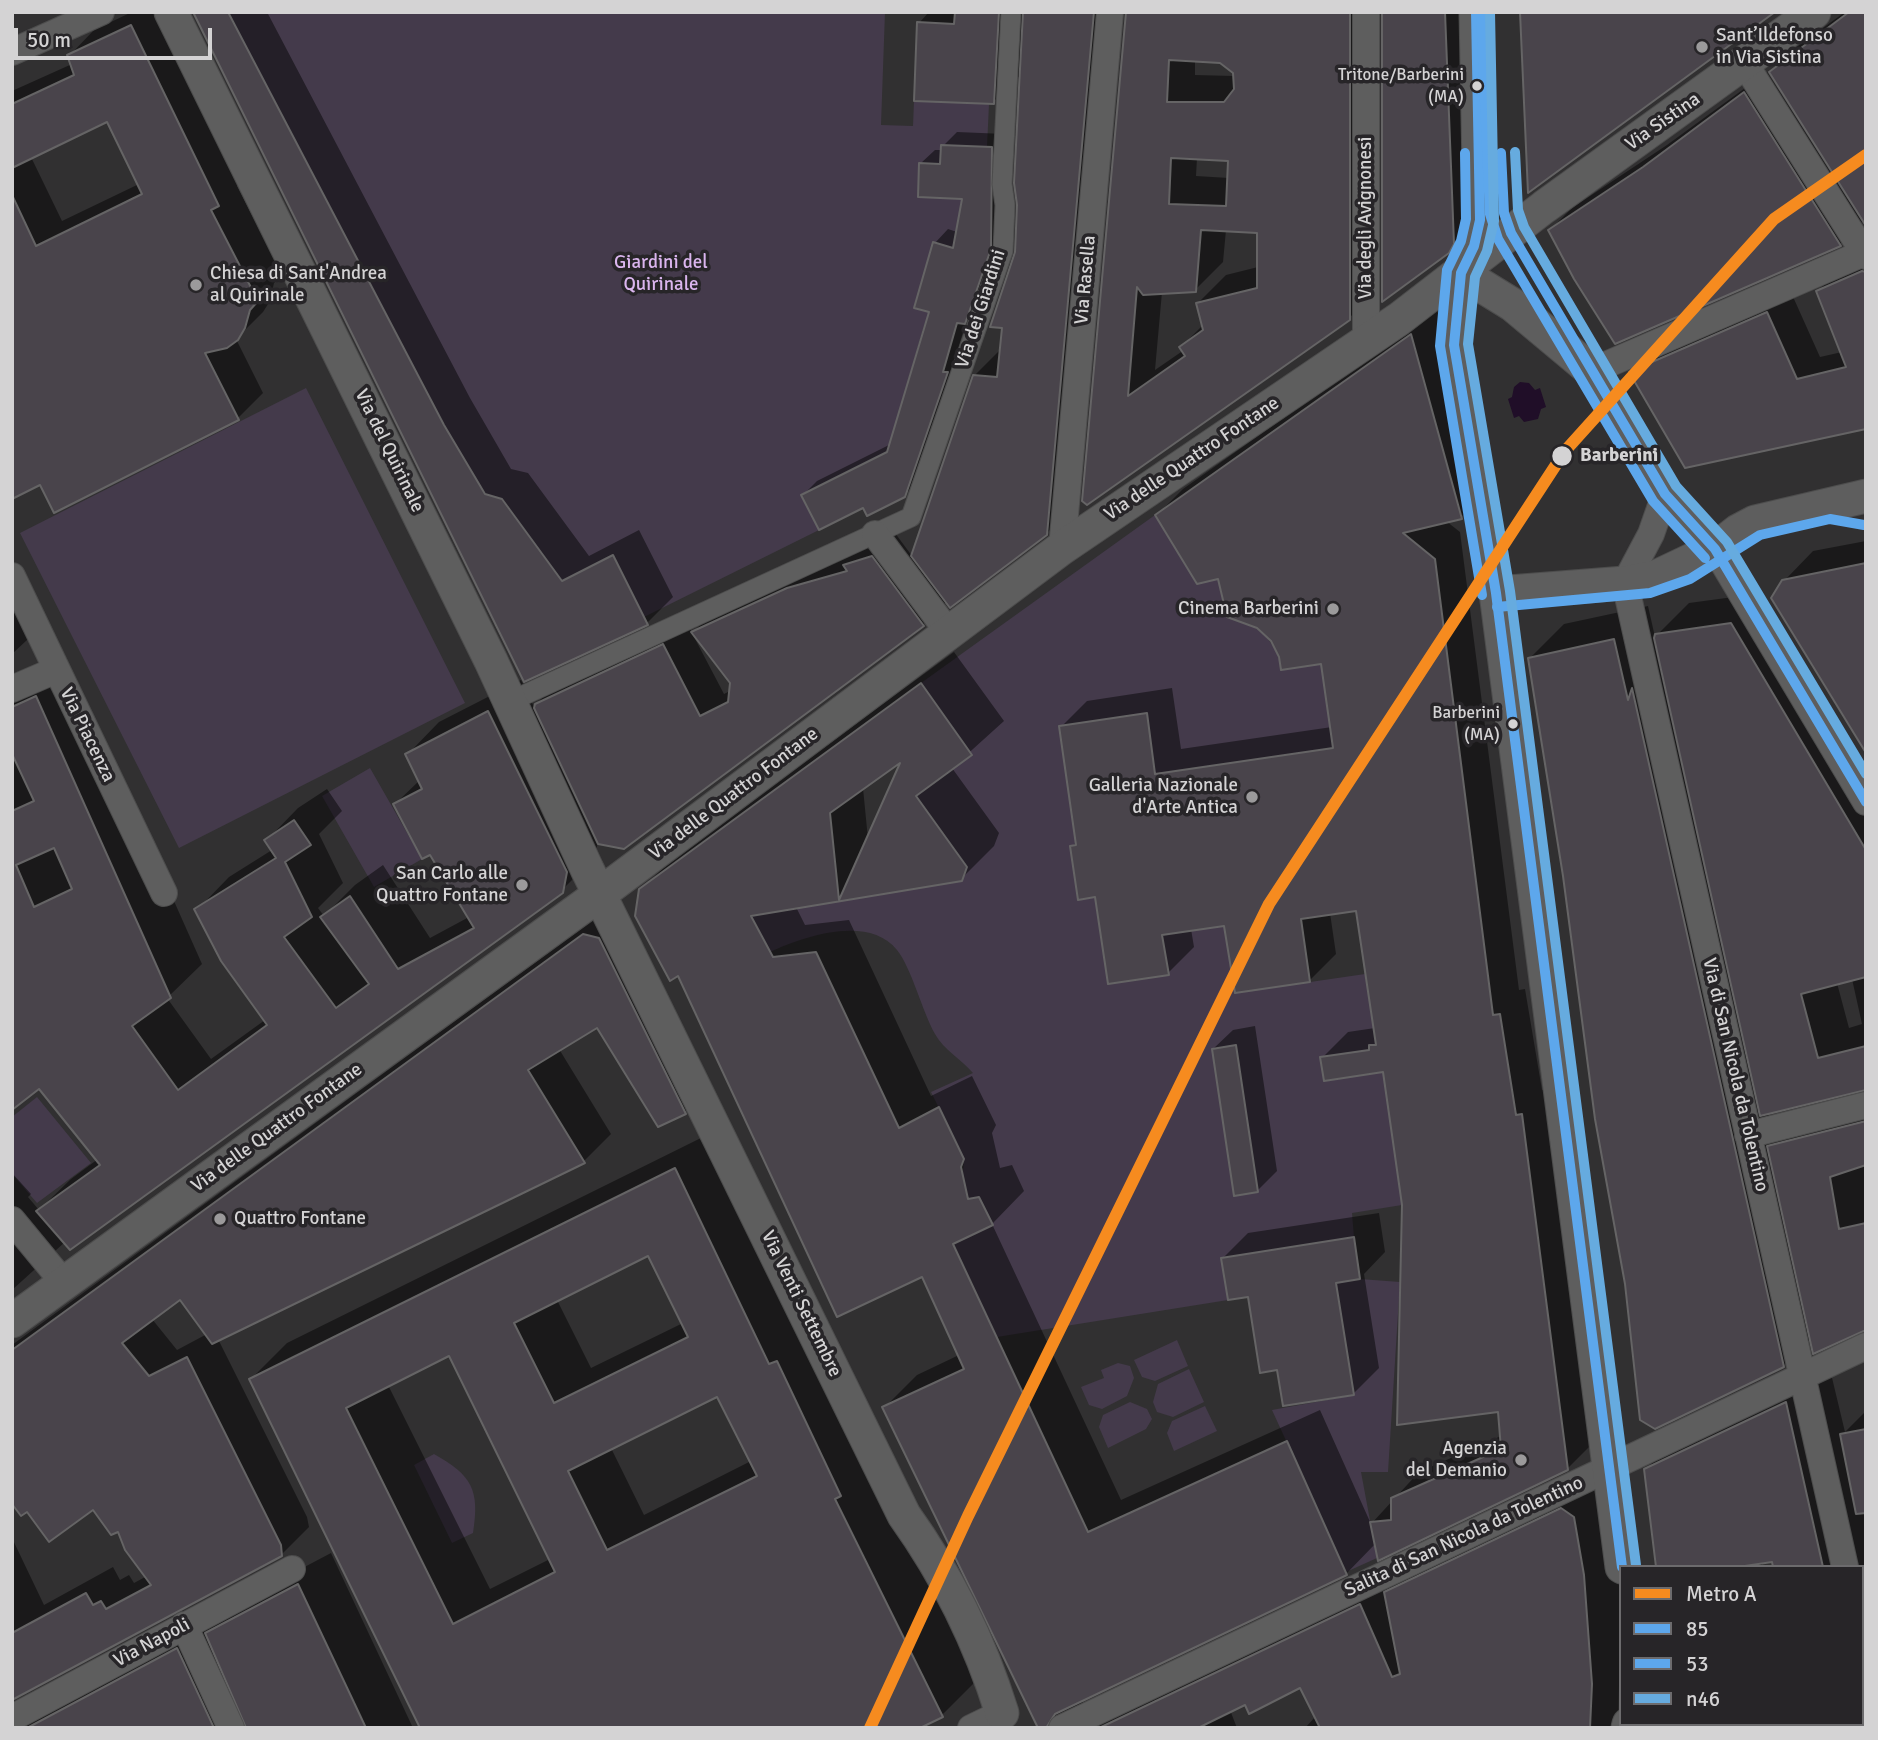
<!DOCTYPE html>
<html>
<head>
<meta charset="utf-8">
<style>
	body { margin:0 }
	#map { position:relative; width:1878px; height:1740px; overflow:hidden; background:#313031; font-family:Signika,sans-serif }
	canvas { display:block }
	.frame { position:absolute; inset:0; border:14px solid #d4d3d4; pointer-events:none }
	.legend { position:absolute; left:1619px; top:1565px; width:245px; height:161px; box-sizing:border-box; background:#272528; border:2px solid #6c6b6d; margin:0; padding:9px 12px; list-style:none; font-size:21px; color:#d4d3d4 }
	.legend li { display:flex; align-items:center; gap:14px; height:35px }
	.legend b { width:35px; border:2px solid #6c6b6d }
	.scale { position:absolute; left:14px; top:28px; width:198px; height:32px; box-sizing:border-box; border:4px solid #d4d3d4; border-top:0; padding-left:9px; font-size:21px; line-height:24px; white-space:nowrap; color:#d4d3d4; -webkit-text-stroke:5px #272528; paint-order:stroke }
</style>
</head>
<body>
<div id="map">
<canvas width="1878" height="1740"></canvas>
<div class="frame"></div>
<ul class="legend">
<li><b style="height:9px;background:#f68b1f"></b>Metro A</li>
<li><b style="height:9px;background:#5da7ec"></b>85</li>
<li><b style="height:9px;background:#5da7ec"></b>53</li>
<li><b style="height:9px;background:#66abdf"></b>n46</li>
</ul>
<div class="scale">50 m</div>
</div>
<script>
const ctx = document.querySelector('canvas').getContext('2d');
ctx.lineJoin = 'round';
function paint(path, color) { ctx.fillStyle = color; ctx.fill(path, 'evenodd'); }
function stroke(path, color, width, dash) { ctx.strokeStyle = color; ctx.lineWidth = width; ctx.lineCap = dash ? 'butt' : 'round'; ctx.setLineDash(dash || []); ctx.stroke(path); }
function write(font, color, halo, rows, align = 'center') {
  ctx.font = font + ' Signika,sans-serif'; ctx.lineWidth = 7; ctx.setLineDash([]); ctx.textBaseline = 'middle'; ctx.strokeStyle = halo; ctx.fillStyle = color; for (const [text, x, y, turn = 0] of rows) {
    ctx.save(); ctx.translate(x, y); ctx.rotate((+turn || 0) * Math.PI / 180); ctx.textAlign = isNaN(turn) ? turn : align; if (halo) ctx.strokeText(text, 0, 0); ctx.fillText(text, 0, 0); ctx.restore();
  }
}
const green = new Path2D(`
	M228,12h657l-4,113 32,1 1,-25 75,3 -2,43 -24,-1 -2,57 -11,61 -26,62 -37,126 -85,42 17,36 -175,87 -31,-62 -51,26 -60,-82 -17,-5 -41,-69z
	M306,388l159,315 -286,145 -159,-315z
	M1155,515l42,69 42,-11 -16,27 4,17c29,5 49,23 55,53l45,-7 8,95 -180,16 -9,-61 -87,13 17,119 -6,1 9,54 16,-3 74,78 -7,-40 62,-9 11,67 130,-19 11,71 -7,1v4l-45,31 59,-9 19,133 -50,8 2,24 -24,4 7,41 23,-3 40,3 -12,190h-27l16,86 -31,14 -74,-162 82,-15 -18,-112 -37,-37 -77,12 6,42 -231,37 -59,-126 8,-4 16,33 31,-15 -14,-28 -9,2 -9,-4 3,-36 -33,-67 42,-19c-12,-14 -29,-23 -38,-39 -13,-23 -23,-65 -38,-84 -29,-36 -94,-13 -127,2l-19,-36 211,-35 5,-14 -51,-71 56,-41 -51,-72z
	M370,768l52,91 -48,28 -52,-91z
	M37,1097l54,66 -54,40 -25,-29v-57z
	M1177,1340l11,26 -33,15 -13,-4 -8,-17z
	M1118,1363l12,3 4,12 -7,18 -25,13 -13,-4 -8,-18 23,-9 -3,-8z
	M1189,1369l15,33 -31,15 -16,-5 -4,-10 5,-18z
	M1130,1402l17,7 5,10 -6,10 -38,19 -9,-21 4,-12z
	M1205,1406l12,25 -43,20 -7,-18 5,-12z
	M434,1454c38,21 46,36 39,79l-21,10 -38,-78z`);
const water = new Path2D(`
	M1520,382l9,1 6,7 5,-2 6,19 -5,2 -3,10 -14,3 -5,-6 -5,2 -6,-19 4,-2 2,-10z`);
const shadow = new Path2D(`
	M132,12h30l81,168 -6,6 46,89 -9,8 -4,18 -7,11 -27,27 27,54 -25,25 -197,65 -29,14v-406l60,-27 -3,-8 25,-26zM108,120l31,64 -77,37 -31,-64z
	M195,12h72l203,386 41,71 17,4 61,83 50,-26 34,67 -26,26 -123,56z
	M929,12h190l-45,493 -28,29 -99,67 -24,24 -325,217 -4,16 -33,33 -496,351 -53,48v-117l19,21 -3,3 11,13 32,-31 27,-20 -59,-73 -27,22v-418l57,-25 133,299 -35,34 44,61 54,-39 -68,-110 32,-33 43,-27 -6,-9 32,-33 29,-19 15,22 -23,23 24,49 -25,25 6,8 31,-31 28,-20 47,73 39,-21 -38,-65 -36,-48 25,-24 -13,-25 32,-33 82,-42 15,31v-7l24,-23 127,-59 5,11 25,-24 95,-44 46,-13 11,-10 26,-9 17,23 63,-181 27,-27 15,-96 5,-178 -29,28 -74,-79zM693,635l39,48 -2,8 -6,3z
	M1127,12h251v278l-29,28 -262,185zM1195,59l32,5 8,8 -1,4 -39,-1zM1197,158l33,1 -1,19 -33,-2zM1226,230l32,1v36l-32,8 -28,28 5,22 -22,22 3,3 -29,20 7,-78 33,-2 28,-28z
	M1383,12h90l4,211 -29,28z
	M1845,12h21l-95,60 23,-23z
	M1767,72l95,150 -22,22 -224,97 -66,-111 22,-22 95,-63z
	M957,132l48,2 -1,100 -26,74 -11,11 -49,162 -14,14 -41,11 -60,-11 14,-14 74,-37 40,-134 4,-67 13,-14 9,3 7,-34 -43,-35 14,-13h8v-4z
	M1866,257v170l-235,-55 23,-23 136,-59 30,67 22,-5 -24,-61 23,-23z
	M1437,310l50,181 -26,26 -15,4 14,11 59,458 6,-1 17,101 5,-1 46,354 -26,26 -191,74 -30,31 -266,126 13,12 502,-235 21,65 5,58 -3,128h-313l11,-12 -15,-30 -71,24 7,18h-193l-159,-321 32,-32 42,-20 -36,-81 -282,-384 33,-33 280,-205 50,69 -52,47 47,65 -5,13 -33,33 -165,28 9,18 44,-5 82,176 41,-20 24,49 -4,8 8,35 12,-3 12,26 -32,33 129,276 199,-90 51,114 48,-52 82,-36 -1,-26 -96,-205 -20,-135 -62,-12 26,-26 27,-4 -17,-119 -28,4 6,41 -26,26 -85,-56 -34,5 3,18 -26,26 -71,-78 -25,-49 6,-5 -17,-114 26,-26 85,-13 9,61 151,-22 -9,-65 -42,-5 -9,-17 -53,-64 -62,-61 26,-26zM905,758l-37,81 -5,-51z
	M1866,541v209l-93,-152 11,-17 29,-30z
	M12,565l29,62 -29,27z
	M1763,593l103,176v320l-98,23 7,29 91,-42v230l-54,9 -29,28 -156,-82 -97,-626 34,-34 84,-18 7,31 34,-34zM1852,979l10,45 -13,4 -12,-45z
	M611,907l15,4 86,174 -27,27 -88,-86 -38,23 52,85 -27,27 -366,178 89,178 2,10 -28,28 -269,141v-158l32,67 69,-38 7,13 9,-5 5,8 13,-7 -28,-47 -26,-21 -66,1 -15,-9v-155zM181,1298l26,36 -30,16 -25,-31z
	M1255,1026l22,145 -20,20 -44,-142 20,-19z
	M711,1133l267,546 -36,36 -520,13 -171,-349 36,-36zM649,1254l34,69 -92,45 -34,-68zM450,1354l100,205 -60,30 -102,-204zM718,1394l33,67 -107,54 -33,-67z
	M1379,1213l6,39 -21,22 15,94 -25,25 -105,-98 -26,-37 25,-25z
	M1828,1361l17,71 21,-21v317h-198v-4h194v-157h-87l-2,-7 -11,1v6h-104l-12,-98 43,-42z
	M331,1553l82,175h-401l198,-111 4,9 26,-25z`);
const building = new Path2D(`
	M193,12h35l216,413 41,69 17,5 60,82 51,-26 35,70 -124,57z
	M955,12h44l-5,92 -80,-3 3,-79 37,2z
	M1023,12h71l-47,523 -97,73 -39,-52 62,-181 24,2 5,-49 -12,-1 25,-75 2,-47 -3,-22z
	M1126,12h224v308l-263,185 -5,-4zM1169,60l51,3 13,10 1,16 -10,13h-57zM1171,158l57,3 -2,45 -57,-2zM1201,230l56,3v55l-61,15 7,27 -24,17 6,9 -57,40 9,-109 6,8 53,-3z
	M1382,12h63l9,232 -5,9 -67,49z
	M1520,12h255l-247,181z
	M1849,12h17v214l-97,-154z
	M131,25l88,181 -8,4 47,91 -8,9 -5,18 -7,12 -11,8 -22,5 34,67 -185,93 -14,-28 -28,14v-304l24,51 106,-52 -35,-72 -95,46v-64l62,-29 -7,-20z
	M1744,92l97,154 -226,98 -41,-65 -26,-49 95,-63z
	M941,145l51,2 -1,102 -26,75 -8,-1 -14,49h5l-43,125 -38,19 -4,-8 -44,22 -18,-35 86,-43 42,-140 -15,-4 19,-66 20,6 9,-49 -44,-2 1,-34 21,1z
	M1862,271l4,1v157l-181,39 -56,-96 138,-60 30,67 49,-12 -30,-76z
	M1411,334l51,185 -59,14 32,26 58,456 7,-1 16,101 6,-1 46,356 -190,91 -8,-39 21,-2v-22l110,-49 -3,-37 -101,13 5,-220 -19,-133 -59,9 -4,-24 49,-7v-5h7l-20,-134 -55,8 9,63 -75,11 -11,-67 -62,9 7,40 -61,9 -13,-87 -17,3 -8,-54 6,-1 -17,-119 88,-13 8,61 178,-26 -12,-84 -40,6 -2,-13 -8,-16 -14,-13 -30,-11 -9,-38 -21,5 -42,-69z
	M872,556l52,70 -300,223 -26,-5 -64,-136 1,-4 128,-60 37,72 28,-14 2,-19 -39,-51 96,-44 60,-17 -4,-6z
	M1866,563v190l-95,-155 11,-18z
	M1731,623l135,227v127l-65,17 17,64 48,-12v44l-106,26 -106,-478 1,-4z
	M1614,639l14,61 4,-12 152,679 -129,62 -15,-9 -15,-136 -30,-165 -32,-243 -35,-218z
	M921,683l51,72 -56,41 51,71 -5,14 -211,35 22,41 43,-5 83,176 40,-21 25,52 -3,8 7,32 11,-2 14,28 -40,19 135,288 199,-91 60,134 -292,139 -9,14h-8l-156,-321 82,-38 -42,-92 -85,40 -159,-341 -8,5 -35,-65 4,-27zM900,763l-61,137 -9,-87z
	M36,696l135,302 -39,28 46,64 89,-65 -46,-64 -27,-52 82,-51 -12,-18 30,-20 17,25 -26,17 27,55 -28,20 52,71 33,-24 -49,-67 30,-21 48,73 76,-41 -44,-73 -8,4 -29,-55 29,-15 -17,-35 83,-43 79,161 -4,21 -493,357 -34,-39 64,-46 -61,-76 -27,21v-299l22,-10 -22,-47v-47zM54,848l18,41 -38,18 -18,-42z
	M583,934l16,4 87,176 -28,13 -61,-99 -69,42 57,93 -373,181 -32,-44 -58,43 27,33 38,-19 94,188 1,11 -270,144v-67l74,-40 7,12 8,-4 5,8 45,-24 -26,-35 -7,-18 -7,3 -18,-25 -44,32 -22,-30 -6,4 -9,-12v-154z
	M1236,1045l22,147 -24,4 -22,-147z
	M1866,1121v44l-36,12 9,52 27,-6v107l-53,24 -46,-208z
	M675,1168l94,196 8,-3 64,135 -6,3 108,218 -23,11h-500l-171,-349zM648,1256l40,81 -134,66 -40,-80zM449,1356l106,216 -102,52 -107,-216zM717,1397l40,79 -150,74 -39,-79z
	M1354,1237l6,42 -24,4 18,112 -71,11 -6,-36 -17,3 -12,-76 -20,3 -7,-42z
	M1786,1402l37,165h-50l-1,-5 -34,5h-82l-12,-98z
	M1866,1429v84l-10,1 -16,-80z
	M1561,1508l13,9 10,58 8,109 -2,44h-270l-20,-40 -51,26 -4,-9 -47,23h-99l261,-124 32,73 8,-3 -16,-82z
	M298,1584l52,110 16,34h-120l-41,-95z
	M177,1648l37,80h-187z`);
const pedestrian = new Path2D(`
	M511,701l400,-184 92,-266 2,-46 -3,-21 9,-172`);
const minor = new Path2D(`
	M12,52l89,-40
	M1745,64l121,192
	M1366,340v-328
	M1592,371l274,-119
	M1665,494l-14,40 -26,49 220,984
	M875,534l74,99
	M1062,548l48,-536
	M1715,549l151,253
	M12,576l152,317
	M12,689l44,-19
	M1748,1135l118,-30
	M12,1220l52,63
	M184,1625l47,103
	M1862,1642l4,16
	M12,1718l280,-149
	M971,1728l31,-15
	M1062,1728l804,-382`);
const tertiary = new Path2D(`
	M171,12l320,649 96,208 317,646c43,60 76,127 98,198
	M1476,12l4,208 -6,26 -13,27 -7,72 42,248 126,974
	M1461,273l52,32 79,66 73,123 50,55
	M1496,593l129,-10 31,-6 59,-28 23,-18 17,-9 111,-26
	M12,1321l588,-427 462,-346 337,-229 145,-112 270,-195
	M1628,1728l1,-4`);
const bus1 = new Path2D(`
	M1476,12l4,208 -6,26 -13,27 -7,72 42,248 126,974
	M1501,153l3,60 7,20 154,261 50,55 151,253`);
const bus2 = new Path2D(`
	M1481,13l9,201 8,25 155,262 52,57
	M1465,153l1,66 -5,22 -14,29 -7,76 42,249
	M1497,607l153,-14 40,-14 70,-44 70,-16 34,6`);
const bus3 = new Path2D(`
	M1490,12l4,209 -7,30 -12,26 -7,67 42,247 126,974
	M1515,152l3,58 6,17 152,259 51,56 139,232`);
const metro1 = new Path2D(`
	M870,1728l98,-212 301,-612 296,-453 209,-232 92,-64`);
const markers = [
	[1702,47,7,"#9b9a9b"],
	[1477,86,6,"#d4d3d4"],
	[196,285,7,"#9b9a9b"],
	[1562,456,11,"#d4d3d4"],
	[1333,609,7,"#9b9a9b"],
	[1513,724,6,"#d4d3d4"],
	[1252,797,7,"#9b9a9b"],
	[522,885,7,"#9b9a9b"],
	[220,1219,7,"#9b9a9b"],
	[1521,1460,7,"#9b9a9b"]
];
const busNames = [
	["Tritone/Barberini",1464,76],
	["(MA)",1464,98],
	["Barberini",1500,714],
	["(MA)",1500,736]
];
const poiNames = [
	["Sant’Ildefonso",1716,36,"left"],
	["in Via Sistina",1716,58,"left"],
	["Chiesa di Sant'Andrea",210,274,"left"],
	["al Quirinale",210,296,"left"],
	["Cinema Barberini",1319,609],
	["Galleria Nazionale",1238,786],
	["d'Arte Antica",1238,808],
	["San Carlo alle",508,874],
	["Quattro Fontane",508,896],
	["Quattro Fontane",234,1219,"left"],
	["Agenzia",1507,1449],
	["del Demanio",1507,1471]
];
const streetNames = [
	["Via Sistina",1663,122,-35],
	["Via degli Avignonesi",1366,218,-90],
	["Via Rasella",1086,280,-85],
	["Via dei Giardini",981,309,-72],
	["Via del Quirinale",389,451,64],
	["Via delle Quattro Fontane",1192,459,-34],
	["Via Piacenza",87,735,64],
	["Via delle Quattro Fontane",734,794,-37],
	["Via di San Nicola da Tolentino",1735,1075,77],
	["Via delle Quattro Fontane",277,1128,-36],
	["Via Venti Settembre",801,1304,64],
	["Salita di San Nicola da Tolentino",1464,1537,-25],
	["Via Napoli",152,1643,-28]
];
const parkNames = [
	["Giardini del",661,263],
	["Quirinale",661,285]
];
const stopNames = [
	["Barberini",1580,456]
];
paint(green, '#443a4b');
paint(water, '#200e28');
paint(shadow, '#0007');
paint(building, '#49444b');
stroke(building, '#656465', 2);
stroke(pedestrian, '#4d4d4d', 21);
stroke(minor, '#4d4d4d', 28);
stroke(tertiary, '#4d4d4d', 35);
stroke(pedestrian, '#5e5e5e', 19);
stroke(minor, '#5e5e5e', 26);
stroke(tertiary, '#5e5e5e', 33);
stroke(bus1, '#5da7ec', 10);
stroke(bus2, '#5da7ec', 10);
stroke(bus3, '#66abdf', 10);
stroke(metro1, '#f68b1f', 12);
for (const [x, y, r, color] of markers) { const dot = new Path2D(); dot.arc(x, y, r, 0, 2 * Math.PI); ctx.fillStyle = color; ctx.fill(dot); stroke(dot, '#272528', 2.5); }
write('17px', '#d4d3d4', '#272528', busNames, 'right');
write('19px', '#d4d3d4', '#272528', poiNames, 'right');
write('19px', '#d4d3d4', '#272528', streetNames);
write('19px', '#dab5ee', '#272528', parkNames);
write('bold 19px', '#d4d3d4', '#272528', stopNames, 'left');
</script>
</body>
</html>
